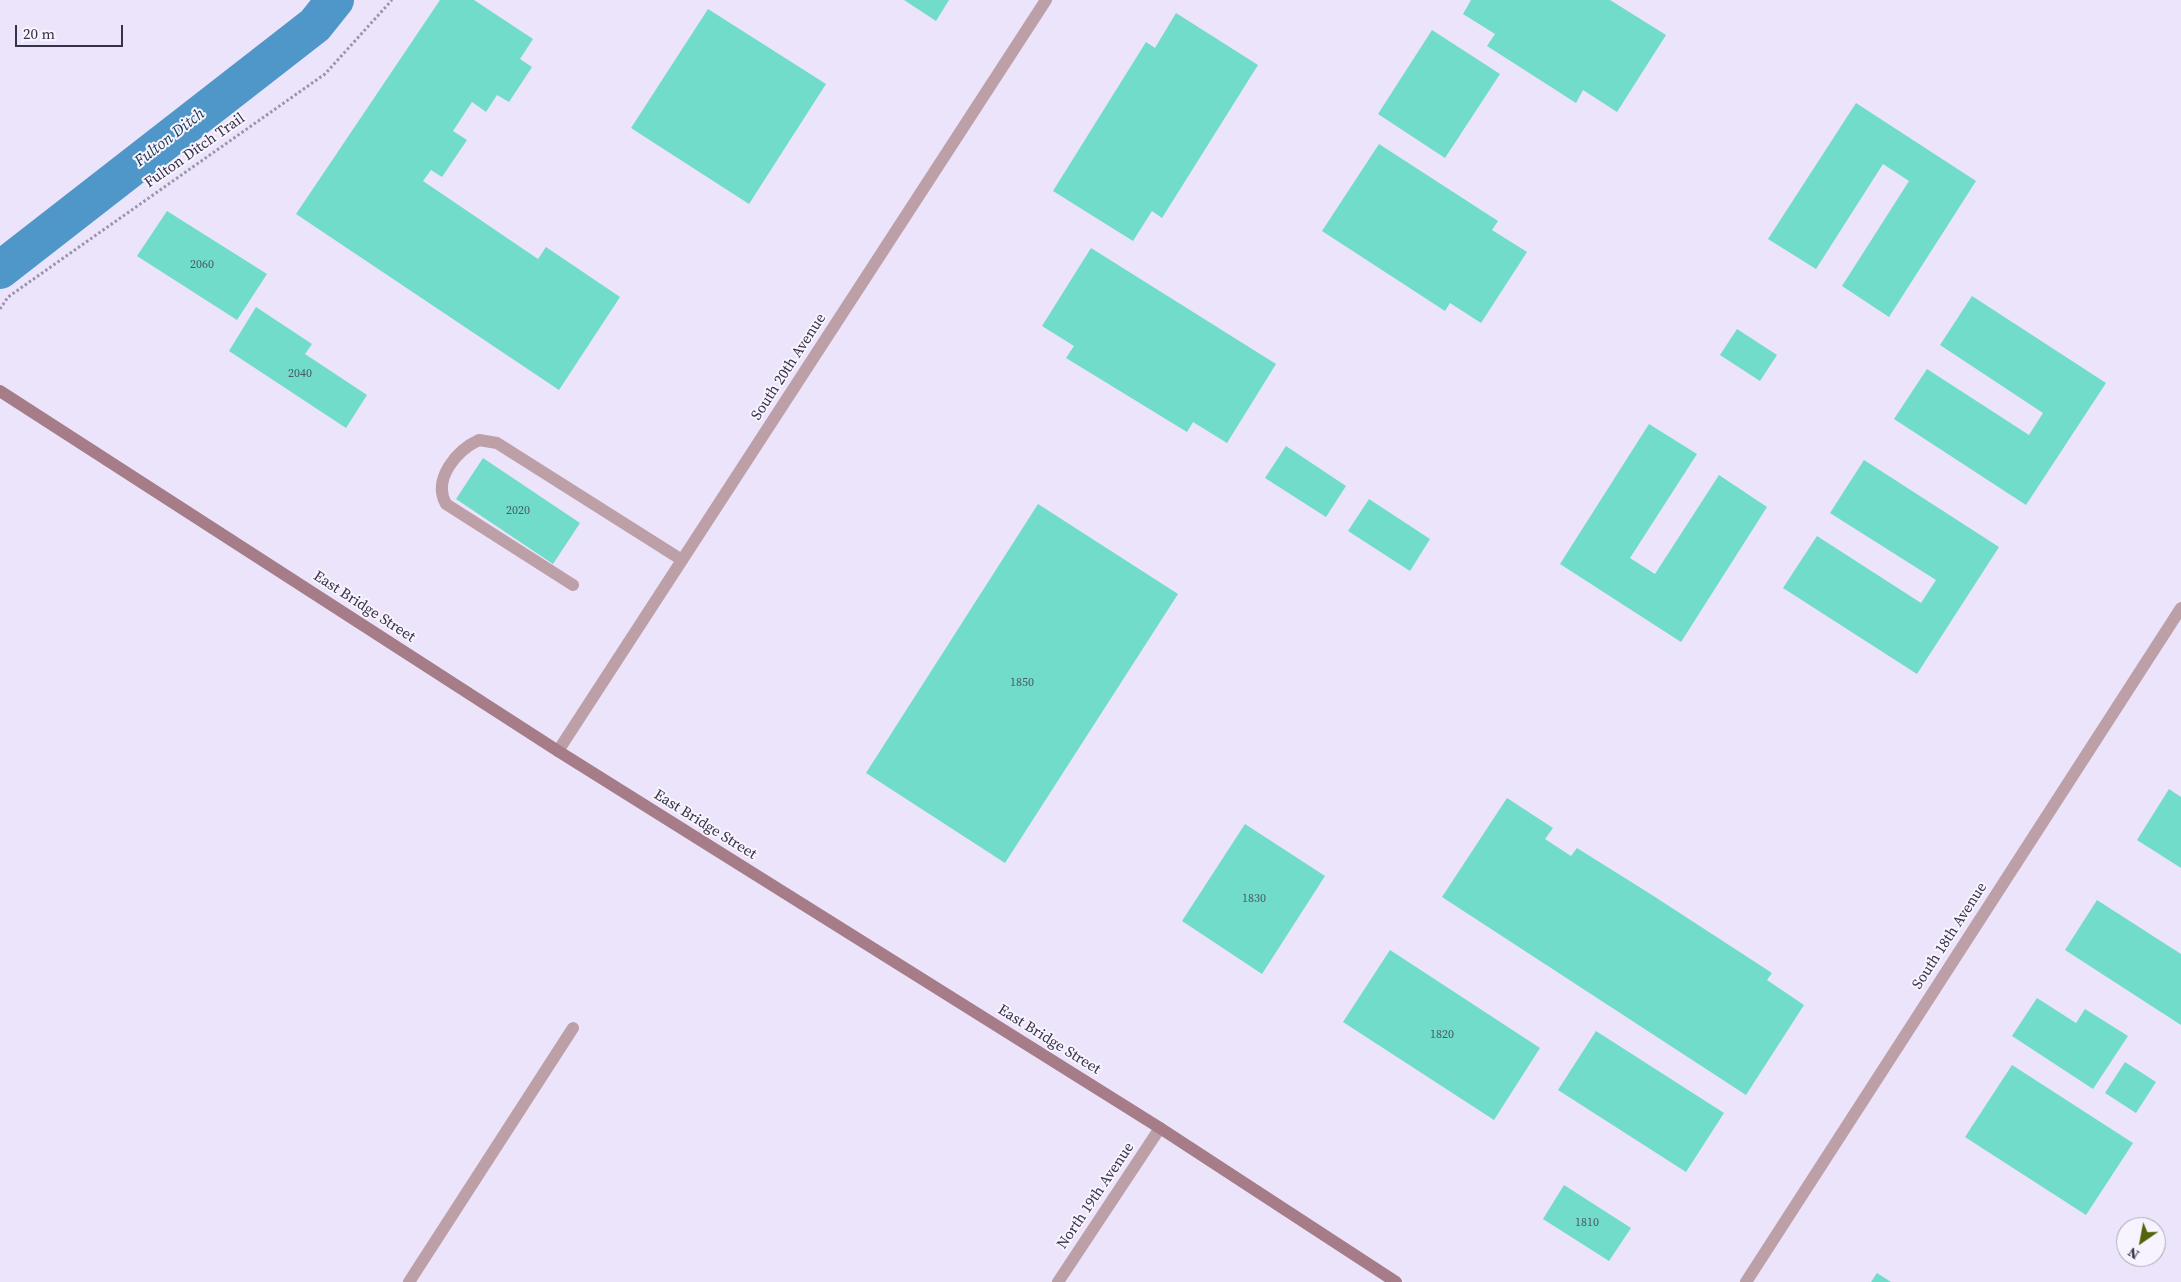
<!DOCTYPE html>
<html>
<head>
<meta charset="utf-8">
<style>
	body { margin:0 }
	#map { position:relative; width:2181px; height:1282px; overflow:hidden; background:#ece4fb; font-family:"Source Serif 4",serif }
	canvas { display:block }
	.north { position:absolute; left:2116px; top:1217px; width:50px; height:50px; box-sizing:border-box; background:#f7f4ff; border:1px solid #aba6b5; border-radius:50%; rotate:213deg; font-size:14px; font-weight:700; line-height:20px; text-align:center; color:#393147 }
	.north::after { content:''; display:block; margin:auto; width:18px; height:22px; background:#526309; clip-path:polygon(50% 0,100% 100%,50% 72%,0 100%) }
	.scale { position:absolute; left:15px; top:25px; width:108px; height:22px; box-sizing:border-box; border:2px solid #393147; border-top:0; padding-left:6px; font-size:15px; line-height:18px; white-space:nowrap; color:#393147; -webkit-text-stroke:4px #f7f4ff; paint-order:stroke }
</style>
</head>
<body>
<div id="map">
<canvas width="2181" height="1282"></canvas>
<div class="north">N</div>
<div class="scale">20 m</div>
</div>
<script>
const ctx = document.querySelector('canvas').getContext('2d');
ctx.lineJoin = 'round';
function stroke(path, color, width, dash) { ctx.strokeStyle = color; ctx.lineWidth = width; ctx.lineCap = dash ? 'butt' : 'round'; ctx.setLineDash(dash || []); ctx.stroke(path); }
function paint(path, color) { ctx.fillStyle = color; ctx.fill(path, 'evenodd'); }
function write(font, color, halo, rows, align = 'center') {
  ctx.font = font + ' "Source Serif 4",serif'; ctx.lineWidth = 4; ctx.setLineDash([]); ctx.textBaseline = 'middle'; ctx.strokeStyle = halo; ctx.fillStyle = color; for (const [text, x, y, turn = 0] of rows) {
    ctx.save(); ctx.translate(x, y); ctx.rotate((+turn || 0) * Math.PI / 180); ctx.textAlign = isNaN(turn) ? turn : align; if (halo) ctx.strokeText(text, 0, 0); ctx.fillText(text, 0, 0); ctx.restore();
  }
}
const canal = new Path2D(`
	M0,270l315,-245 20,-25`);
const building = new Path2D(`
	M440,0h34l59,39 -13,20 12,8 -23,35 -12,-7 -11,17 -14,-10 -19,29 14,9 -25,37 -11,-7 -8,11 115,78 8,-12 74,50 -61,93 -263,-176z
	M904,0h45l-13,21z
	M1471,0h139l56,35 -49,77 -34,-22 -7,13 -89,-57 8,-12 -32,-20z
	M708,9l118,75 -77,120 -118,-76z
	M1176,13l82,52 -96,153 -10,-7 -19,30 -80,-50 93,-149 9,6z
	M1432,30l68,44 -55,84 -67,-44z
	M1856,103l120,78 -87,136 -47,-31 67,-105 -26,-17 -67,105 -48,-30z
	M1379,144l119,77 -6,9 35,22 -46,71 -31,-20 -5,8 -123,-80z
	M167,211l100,63 -30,46 -100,-64z
	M1091,248l185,116 -49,79 -34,-21 -6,10 -121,-74 8,-12 -32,-20z
	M1972,296l134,87 -80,122 -132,-86 33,-50 102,66 14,-22 -103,-68z
	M256,307l56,37 -7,10 62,41 -21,33 -117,-77z
	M1737,329l40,26 -17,26 -40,-26z
	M1649,424l48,30 -67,104 25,16 64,-99 48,32 -86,135 -121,-78z
	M1286,446l60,40 -20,31 -61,-39z
	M483,458l97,65 -27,41 -97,-65z
	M1864,460l135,87 -82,127 -134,-86 34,-52 104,67 15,-23 -106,-67z
	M1369,499l61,40 -20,32 -62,-40z
	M1038,504l140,90 -173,269 -139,-90z
	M2169,789l12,8v71l-44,-28z
	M1507,798l46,30 -8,11 26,17 6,-8 75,47 120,78 -5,7 37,25 -58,90 -304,-198z
	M1245,824l80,52 -63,98 -80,-53z
	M2097,900l84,54v71l-116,-75z
	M1390,950l150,98 -46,72 -151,-98z
	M2037,998l39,25 9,-14 43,27 -35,53 -81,-53z
	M1596,1031l128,82 -38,59 -128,-82z
	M2125,1062l31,20 -20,31 -31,-20z
	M2012,1065l121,78 -47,72 -121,-78z
	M1564,1185l67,43 -22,33 -66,-42z
	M1877,1273l14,9h-20z`);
const path = new Path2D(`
	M0,309l8,-12 317,-223 67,-74`);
const lane = new Path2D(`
	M573,585l-127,-81c-14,-25 11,-54 33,-64l18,3 185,117
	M409,1282l164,-254`);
const street = new Path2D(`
	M558,751l488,-751
	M1058,1282l102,-154
	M1746,1282l435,-674`);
const secondary = new Path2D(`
	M0,391l558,360 602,377 236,154`);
const numberNames = [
	["2060",202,265],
	["2040",300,374],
	["2020",518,511],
	["1850",1022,683],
	["1830",1254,899],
	["1820",1442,1035],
	["1810",1587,1223]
];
const streetNames = [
	["Fulton Ditch Trail",195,151,-35],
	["South 20th Avenue",789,367,-57],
	["East Bridge Street",364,607,33],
	["East Bridge Street",705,825,32],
	["South 18th Avenue",1950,936,-57],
	["East Bridge Street",1049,1040,32],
	["North 19th Avenue",1096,1196,-56]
];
const waterNames = [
	["Fulton Ditch",170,138,-38]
];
stroke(canal, '#4e97c8', 38);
paint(building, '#70dcc9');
stroke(path, '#9c94ab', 3, [2.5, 2.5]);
stroke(lane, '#bc9fa7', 12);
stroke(street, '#bc9fa7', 12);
stroke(secondary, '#a57c87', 12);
write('12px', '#475c68', null, numberNames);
write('15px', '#393147', '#f7f4ff', streetNames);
write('italic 16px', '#19384e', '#f7f4ff', waterNames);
</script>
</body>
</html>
